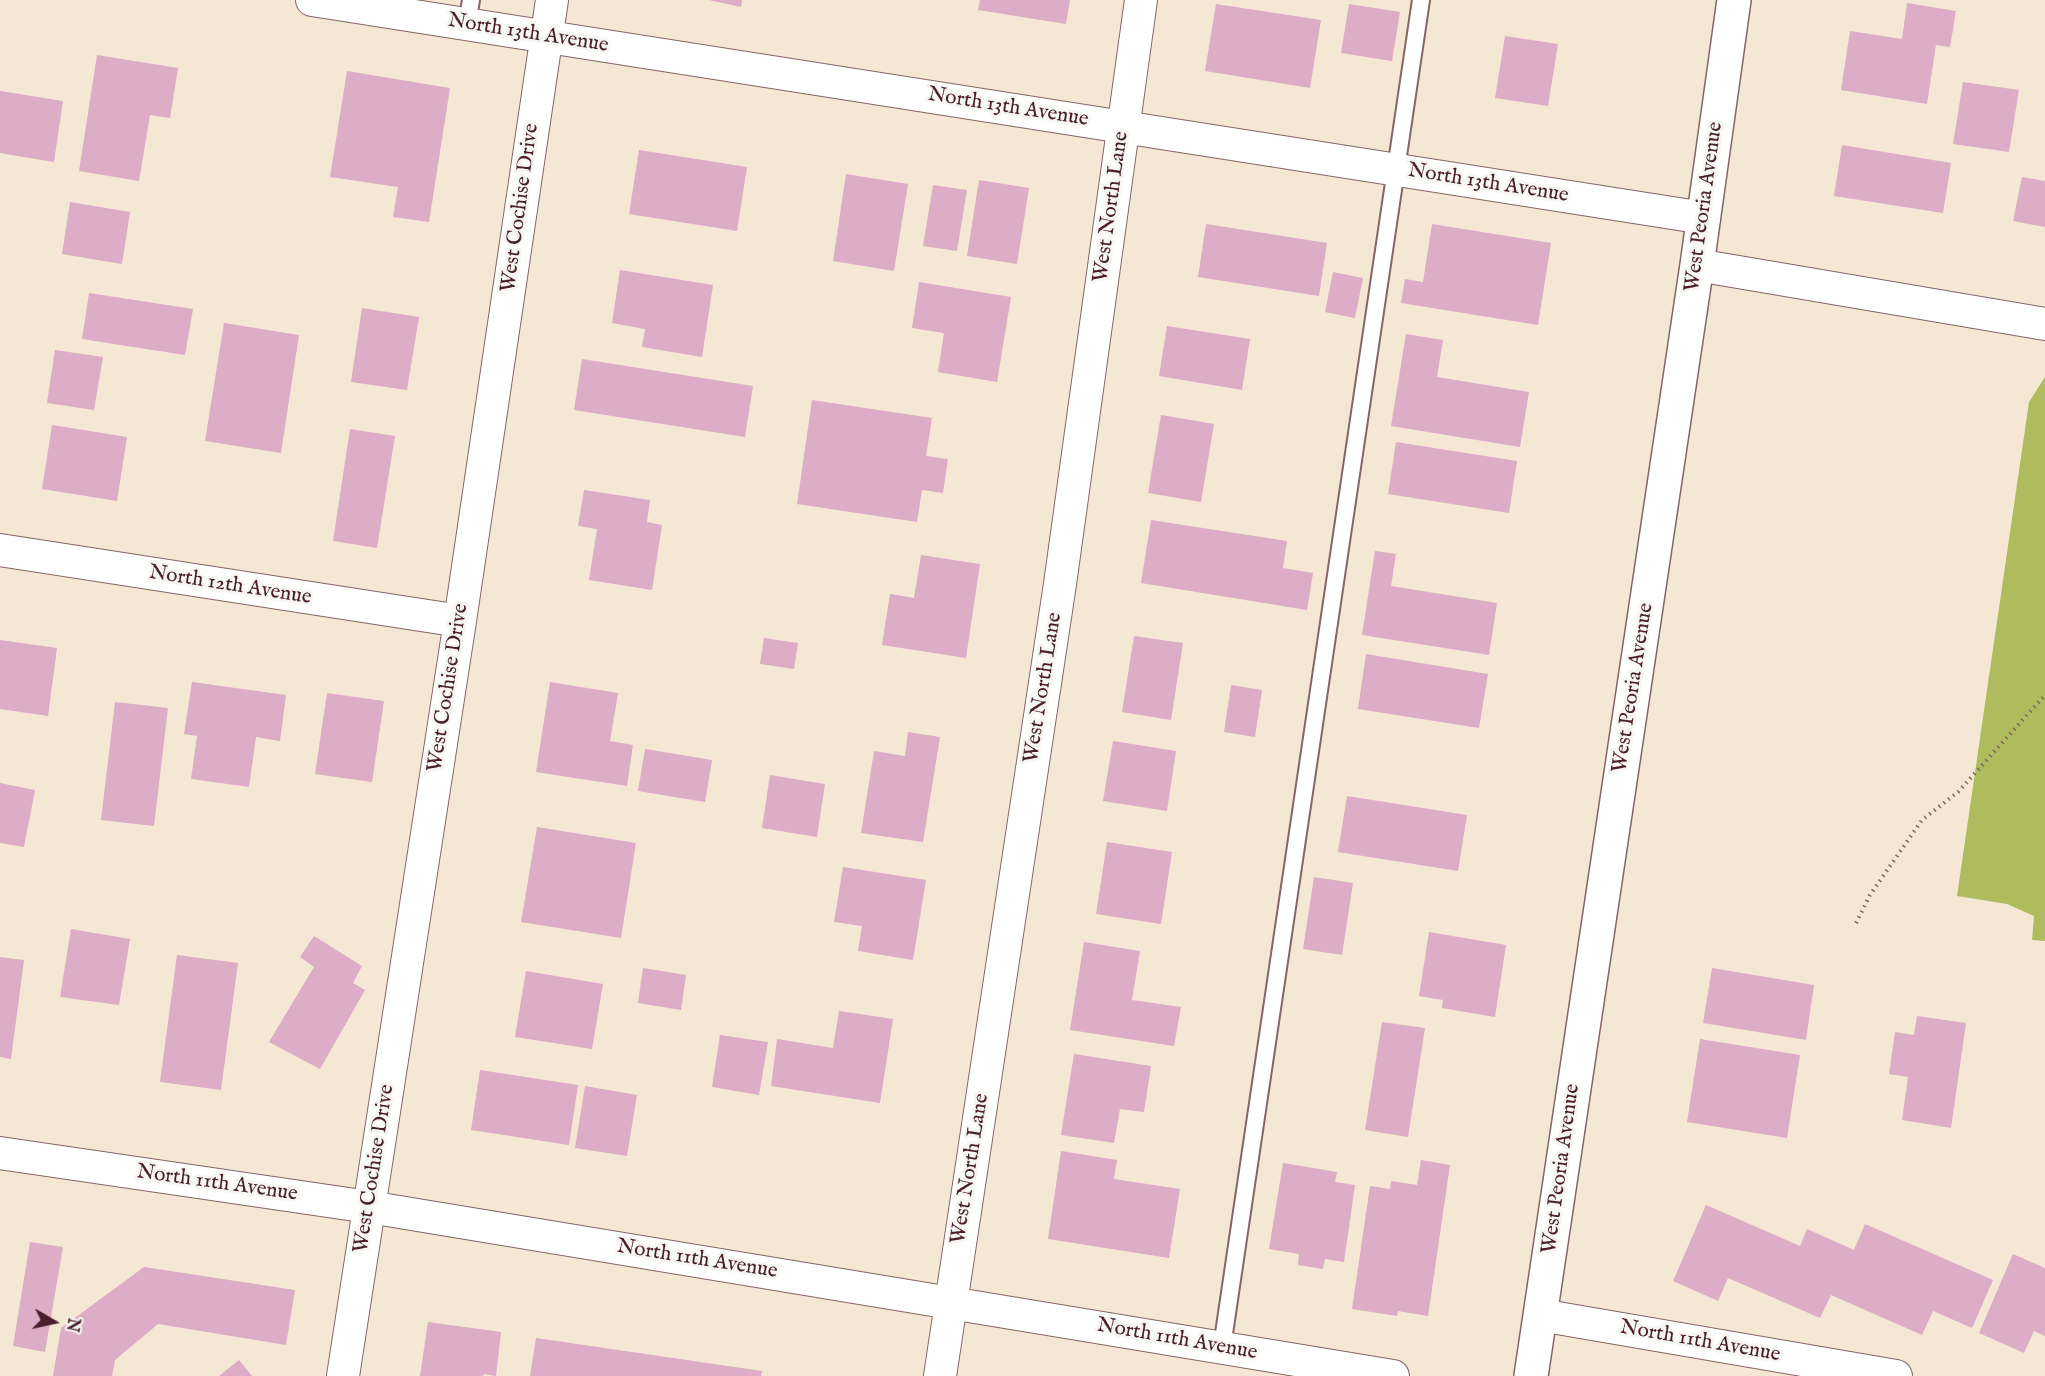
<!DOCTYPE html>
<html>
<head>
<meta charset="utf-8">
<style>
	body { margin:0 }
	#map { position:relative; width:2045px; height:1376px; overflow:hidden; background:#f4e7d4; font-family:"IM FELL English",serif }
	canvas { display:block }
	.north { position:absolute; left:24px; top:1292px; width:60px; height:60px; -webkit-text-stroke:4px #f6f6f2; paint-order:stroke; rotate:99deg; font-size:16px; font-weight:700; line-height:24px; text-align:center; color:#4a1f2b }
	.north::after { content:''; display:block; margin:auto; width:21px; height:27px; background:#4a1f2b; clip-path:polygon(50% 0,100% 100%,50% 72%,0 100%) }
</style>
</head>
<body>
<div id="map">
<canvas width="2045" height="1376"></canvas>
<div class="north">N</div>
</div>
<script>
const ctx = document.querySelector('canvas').getContext('2d');
ctx.lineJoin = 'round';
function paint(path, color) { ctx.fillStyle = color; ctx.fill(path, 'evenodd'); }
function stroke(path, color, width, dash) { ctx.strokeStyle = color; ctx.lineWidth = width; ctx.lineCap = dash ? 'butt' : 'round'; ctx.setLineDash(dash || []); ctx.stroke(path); }
function write(font, color, halo, rows, align = 'center') {
  ctx.font = font + ' "IM FELL English",serif'; ctx.lineWidth = 6; ctx.setLineDash([]); ctx.textBaseline = 'middle'; ctx.strokeStyle = halo; ctx.fillStyle = color; for (const [text, x, y, turn = 0] of rows) {
    ctx.save(); ctx.translate(x, y); ctx.rotate((+turn || 0) * Math.PI / 180); ctx.textAlign = isNaN(turn) ? turn : align; if (halo) ctx.strokeText(text, 0, 0); ctx.fillText(text, 0, 0); ctx.restore();
  }
}
const green = new Path2D(`
	M2045,377v564l-13,-1 2,-24 -27,-12 -50,-8 72,-494z`);
const building = new Path2D(`
	M709,0h33l-1,7z
	M980,0h90l-4,24 -88,-14z
	M1907,3l49,8 -6,36 -14,-2 -9,59 -86,-14 9,-59 52,8z
	M1216,4l105,16 -11,68 -105,-17z
	M1349,4l51,8 -8,49 -51,-8z
	M1505,36l53,8 -10,62 -53,-8z
	M97,55l81,13 -8,50 -20,-3 -11,66 -60,-10z
	M347,71l103,17 -21,134 -36,-5 5,-30 -68,-10z
	M1963,82l56,8 -10,62 -56,-8z
	M0,91l63,10 -9,61 -54,-9z
	M1842,145l109,18 -8,50 -109,-17z
	M639,150l108,17 -10,64 -108,-17z
	M846,174l62,10 -14,87 -61,-10z
	M2022,177l23,4v46l-32,-6z
	M979,180l50,8 -12,76 -50,-8z
	M933,185l34,5 -10,61 -34,-5z
	M70,202l60,10 -8,52 -60,-10z
	M1206,224l121,19 -8,53 -121,-19z
	M1432,224l119,19 -13,82 -137,-22 4,-24 18,3z
	M620,270l93,15 -11,72 -60,-10 3,-18 -33,-6z
	M1333,272l30,6 -8,40 -30,-6z
	M919,282l92,15 -14,85 -59,-10 6,-39 -32,-5z
	M89,293l104,16 -8,46 -103,-16z
	M362,308l57,9 -12,73 -56,-8z
	M224,323l75,12 -18,118 -76,-12z
	M1167,326l83,13 -8,51 -83,-14z
	M1406,334l37,6 -6,37 92,15 -9,55 -129,-21z
	M55,350l48,7 -9,53 -47,-7z
	M582,359l171,27 -8,51 -171,-27z
	M812,400l120,18 -6,38 22,3 -5,34 -21,-3 -5,32 -120,-18z
	M1161,415l53,9 -13,78 -53,-9z
	M52,425l75,12 -10,64 -75,-12z
	M350,429l45,7 -18,112 -44,-7z
	M1396,442l121,19 -8,52 -121,-19z
	M584,490l66,10 -3,22 15,3 -10,65 -63,-10 8,-51 -19,-3z
	M1151,520l136,21 -4,27 30,5 -6,37 -166,-27z
	M1375,551l21,3 -5,32 106,17 -8,52 -127,-20z
	M921,555l59,9 -14,94 -84,-13 8,-51 24,4z
	M1134,636l49,7 -12,77 -49,-8z
	M764,638l34,5 -4,26 -34,-5z
	M0,640l57,8 -9,68 -48,-7z
	M1366,654l122,20 -9,54 -121,-19z
	M192,682l94,13 -6,46 -24,-4 -7,50 -58,-8 6,-43 -13,-2z
	M550,682l68,11 -8,48 23,4 -6,41 -91,-14z
	M1231,685l31,5 -7,47 -31,-5z
	M327,693l57,8 -12,81 -57,-8z
	M115,702l53,6 -14,118 -53,-6z
	M908,732l32,5 -17,105 -62,-9 13,-82 31,5z
	M1113,741l63,10 -9,60 -64,-10z
	M645,749l67,11 -7,42 -67,-11z
	M770,775l55,9 -8,53 -55,-9z
	M0,783l35,7 -11,57 -24,-4z
	M1347,796l120,19 -9,56 -120,-19z
	M537,827l99,16 -15,95 -100,-16z
	M1107,842l65,10 -11,72 -65,-10z
	M843,867l83,13 -13,80 -55,-9 4,-25 -28,-4z
	M1314,877l39,6 -11,72 -39,-6z
	M71,929l59,10 -11,66 -59,-8z
	M1429,932l77,13 -11,72 -53,-9 1,-8 -24,-4z
	M314,936l48,30 -9,17 12,7 -45,79 -51,-27 45,-75 -14,-10z
	M1084,942l56,9 -8,49 49,7 -7,39 -104,-16z
	M177,955l61,8 -17,127 -61,-8z
	M0,957l24,3 -13,99 -11,-2z
	M643,968l43,7 -5,35 -43,-7z
	M1712,968l102,17 -8,55 -103,-17z
	M526,971l77,13 -11,65 -77,-12z
	M839,1011l54,8 -13,84 -109,-17 6,-47 56,9z
	M1917,1016l49,7 -15,105 -49,-8 6,-43 -19,-3 6,-42 19,3z
	M1382,1022l43,6 -17,109 -43,-7z
	M720,1035l48,7 -9,53 -47,-8z
	M1700,1039l100,16 -13,83 -100,-16z
	M1074,1054l77,12 -7,46 -24,-3 -6,34 -53,-8z
	M480,1070l98,15 -9,60 -98,-15z
	M585,1086l52,9 -10,61 -52,-8z
	M1061,1151l56,9 -3,19 66,10 -11,69 -121,-19z
	M1421,1160l29,5 -22,151 -30,-5 -1,5 -45,-7 18,-123 20,3 1,-8 26,4z
	M1283,1163l54,9 -2,10 20,3 -11,77 -19,-3 -2,10 -25,-4 1,-11 -30,-5z
	M1706,1205l94,41 7,-17 47,21 11,-26 128,56 -21,48 -39,-17 -11,24 -91,-40 -11,23 -92,-40 -10,23 -45,-20z
	M30,1242l33,5 -18,105 -32,-6z
	M2013,1254l32,14v68l-11,-5 -10,22 -45,-20z
	M144,1267l151,23 -9,55 -128,-21 -43,36 -3,16h-59l8,-48z
	M428,1322l73,10 -5,44 -12,-2 -1,2h-63z
	M536,1338l226,33 -1,5h-231z
	M239,1360l13,16h-33z`);
const path = new Path2D(`
	M1856,923l14,-28 52,-75 36,-28 87,-97`);
const lane = new Path2D(`
	M467,24l4,-24
	M1222,1347l199,-1347`);
const street = new Path2D(`
	M312,0l1392,218
	M1697,265l348,59
	M0,550l460,71
	M0,1153l369,54 1024,169
	M1540,1315l356,61
	M343,1376l117,-755 92,-621
	M940,1376l120,-792 81,-584`);
const secondary = new Path2D(`
	M1531,1376l166,-1111 37,-265`);
const streetNames = [
	["North 13th Avenue",528,34,9],
	["North 13th Avenue",1008,108,9],
	["North 13th Avenue",1488,184,9],
	["West North Lane",1112,207,-82],
	["West Peoria Avenue",1705,207,-82],
	["West Cochise Drive",521,208,-82],
	["North 12th Avenue",230,586,9],
	["West Cochise Drive",449,688,-81],
	["West North Lane",1044,688,-81],
	["West Peoria Avenue",1634,688,-81],
	["West Cochise Drive",375,1169,-81],
	["West North Lane",971,1169,-81],
	["West Peoria Avenue",1562,1169,-82],
	["North 11th Avenue",217,1184,8],
	["North 11th Avenue",697,1260,9],
	["North 11th Avenue",1177,1340,10],
	["North 11th Avenue",1700,1342,10]
];
paint(green, '#afbc5e');
paint(building, '#ddacc6');
stroke(lane, '#866566', 20);
stroke(street, '#866566', 34);
stroke(secondary, '#866566', 36);
stroke(path, '#866566', 4, [1.5, 4.5]);
stroke(lane, '#fff', 16);
stroke(street, '#fff', 32);
stroke(secondary, '#fff', 33);
write('21px', '#4a1f2b', '#f6f6f2', streetNames);
</script>
</body>
</html>
